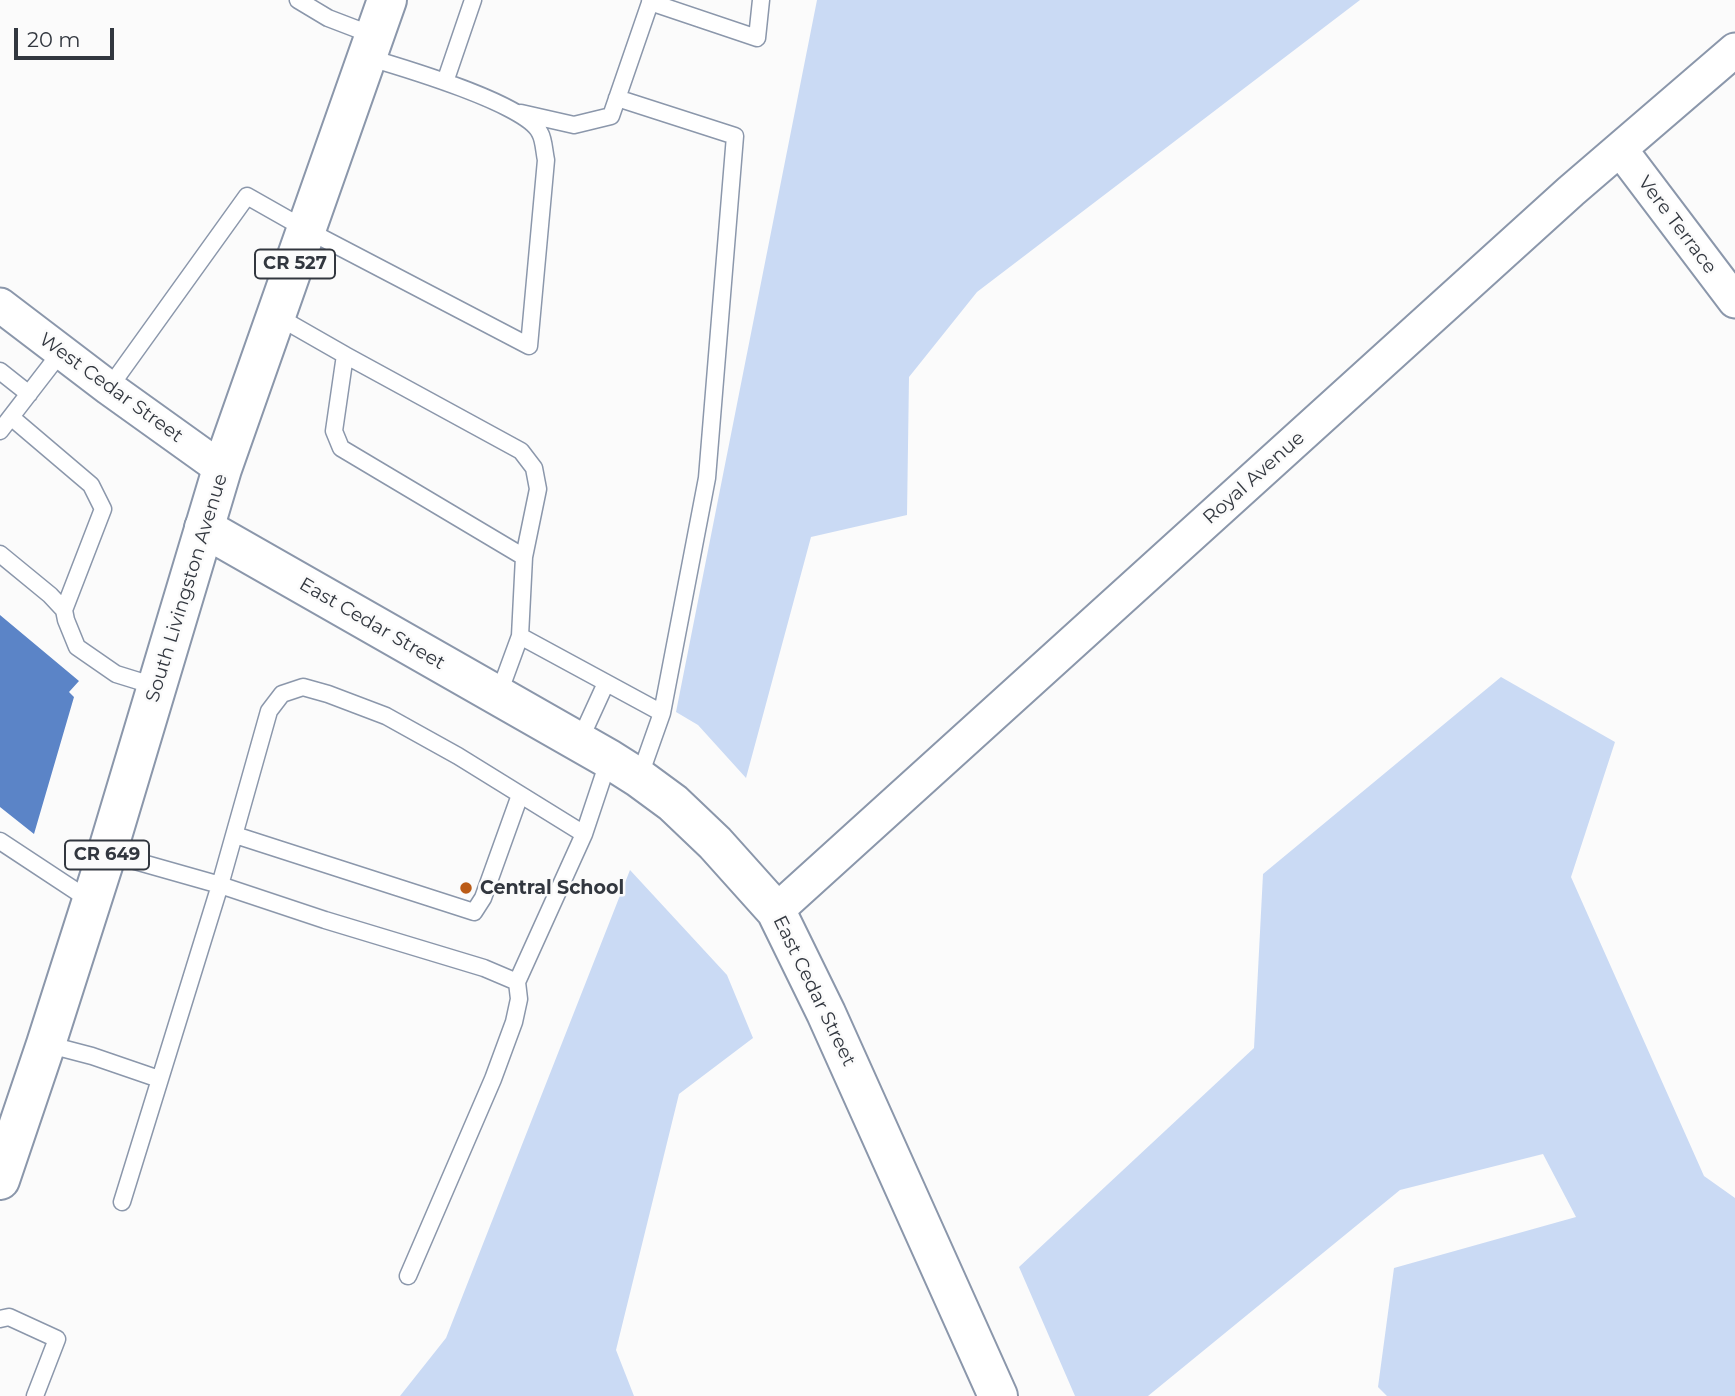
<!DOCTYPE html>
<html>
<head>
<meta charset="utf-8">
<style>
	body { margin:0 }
	#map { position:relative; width:1735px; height:1396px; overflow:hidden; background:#fbfbfb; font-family:Montserrat,sans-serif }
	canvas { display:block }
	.scale { position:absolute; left:14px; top:28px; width:100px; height:32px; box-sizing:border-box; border:4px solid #32373f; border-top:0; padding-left:9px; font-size:21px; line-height:24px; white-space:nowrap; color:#32373f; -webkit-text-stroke:5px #fbfbfb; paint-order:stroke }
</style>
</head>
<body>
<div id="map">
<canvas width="1735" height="1396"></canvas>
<div class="scale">20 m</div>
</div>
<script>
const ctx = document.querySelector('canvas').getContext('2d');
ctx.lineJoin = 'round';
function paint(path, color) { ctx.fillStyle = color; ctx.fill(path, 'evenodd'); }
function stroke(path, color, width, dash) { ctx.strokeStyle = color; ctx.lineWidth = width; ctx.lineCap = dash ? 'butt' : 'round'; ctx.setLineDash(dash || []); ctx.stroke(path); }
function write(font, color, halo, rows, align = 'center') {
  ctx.font = font + ' Montserrat,sans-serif'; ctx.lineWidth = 5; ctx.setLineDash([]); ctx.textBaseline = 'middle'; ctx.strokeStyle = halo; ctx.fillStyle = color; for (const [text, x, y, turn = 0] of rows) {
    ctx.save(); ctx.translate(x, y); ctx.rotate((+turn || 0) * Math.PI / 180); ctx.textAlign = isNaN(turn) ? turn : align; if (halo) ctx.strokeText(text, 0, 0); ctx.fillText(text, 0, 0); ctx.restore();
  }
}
const green = new Path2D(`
	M817,0h543l-383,292 -68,85 -2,138 -96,22 -65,241 -48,-53 -22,-13z
	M1501,677l114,65 -44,135 133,299 31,22v198h-348l-9,-9 16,-119 182,-51 -33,-63 -143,36 -252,206h-73l-56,-129 235,-219 9,-174z
	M630,870l97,105 26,63 -74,56 -63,256 18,46h-234l46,-58z`);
const building = new Path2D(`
	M0,615l79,66 -10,11 5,5 -40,137 -34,-27z`);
const lane = new Path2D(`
	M298,0l30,18 47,18
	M650,2l107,36 4,-38
	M445,82l28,-82
	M521,113l53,12 37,-9 40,-116
	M275,315l70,40
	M0,371l29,23
	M109,388l138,-192 60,34 222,116 17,-186c-2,-9 -2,-20 -6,-27 -13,-29 -139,-66 -173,-76
	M11,417l80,68 12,24 -39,101 2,10 11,27 39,27 42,13
	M0,431l61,-79
	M0,554l50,41 14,15
	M520,636l142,77 45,-235 28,-342 -118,-38
	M498,696l22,-60 4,-79 14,-68 -4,-21 -13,-17 -176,-96 -11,76 7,17 183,109
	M579,742l27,-59
	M639,778l23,-65
	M235,835l239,77 9,-14 37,-103
	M0,841l91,60
	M107,853l113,32 105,35 159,48 33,14
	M46,1044l46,12 67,23
	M122,1202l98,-317 49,-174 13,-17 21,-7 25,7 58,22 72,40 126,78
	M408,1276l85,-197 21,-57 5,-23 -2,-17 67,-148 25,-75
	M0,1319l9,-2 48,22 -22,57`);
const street = new Path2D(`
	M1620,149l115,152
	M0,305l109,83 113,81
	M776,911l795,-720 164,-141`);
const secondary = new Path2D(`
	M204,528l405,231 30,19 34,25 42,40 61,68 50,102 172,383`);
const primary = new Path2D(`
	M0,1180l46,-136 61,-191 115,-384 165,-469`);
const markers = [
	[466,888,7,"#bb5b16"]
];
const shields = [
	[295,264,80],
	[107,855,84]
];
const shieldNames = [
	["CR 527",295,264],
	["CR 649",107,855]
];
const streetNames = [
	["Vere Terrace",1677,225,53],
	["West Cedar Street",111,388,36],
	["Royal Avenue",1254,478,-42],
	["South Livingston Avenue",187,588,-73],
	["East Cedar Street",372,624,30],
	["East Cedar Street",814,991,64]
];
const poiNames = [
	["Central School",480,888]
];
paint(green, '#cadaf4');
paint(building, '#5b84c7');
stroke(lane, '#8b97ab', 19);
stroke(street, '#8b97ab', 37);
stroke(secondary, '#8b97ab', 42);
stroke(primary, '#8b97ab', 42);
stroke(lane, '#fff', 16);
stroke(street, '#fff', 33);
stroke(secondary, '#fff', 38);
stroke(primary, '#fff', 38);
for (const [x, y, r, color] of markers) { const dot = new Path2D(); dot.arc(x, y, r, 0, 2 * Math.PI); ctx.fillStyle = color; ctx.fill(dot); stroke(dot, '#fbfbfb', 2.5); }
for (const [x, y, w] of shields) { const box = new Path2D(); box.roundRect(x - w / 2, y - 14.5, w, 29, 5); ctx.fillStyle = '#fbfbfb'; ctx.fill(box); stroke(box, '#32373f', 2); }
write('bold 18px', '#32373f', null, shieldNames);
write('19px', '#32373f', '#fbfbfb', streetNames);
write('bold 19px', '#32373f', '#fbfbfb', poiNames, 'left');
</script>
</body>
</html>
